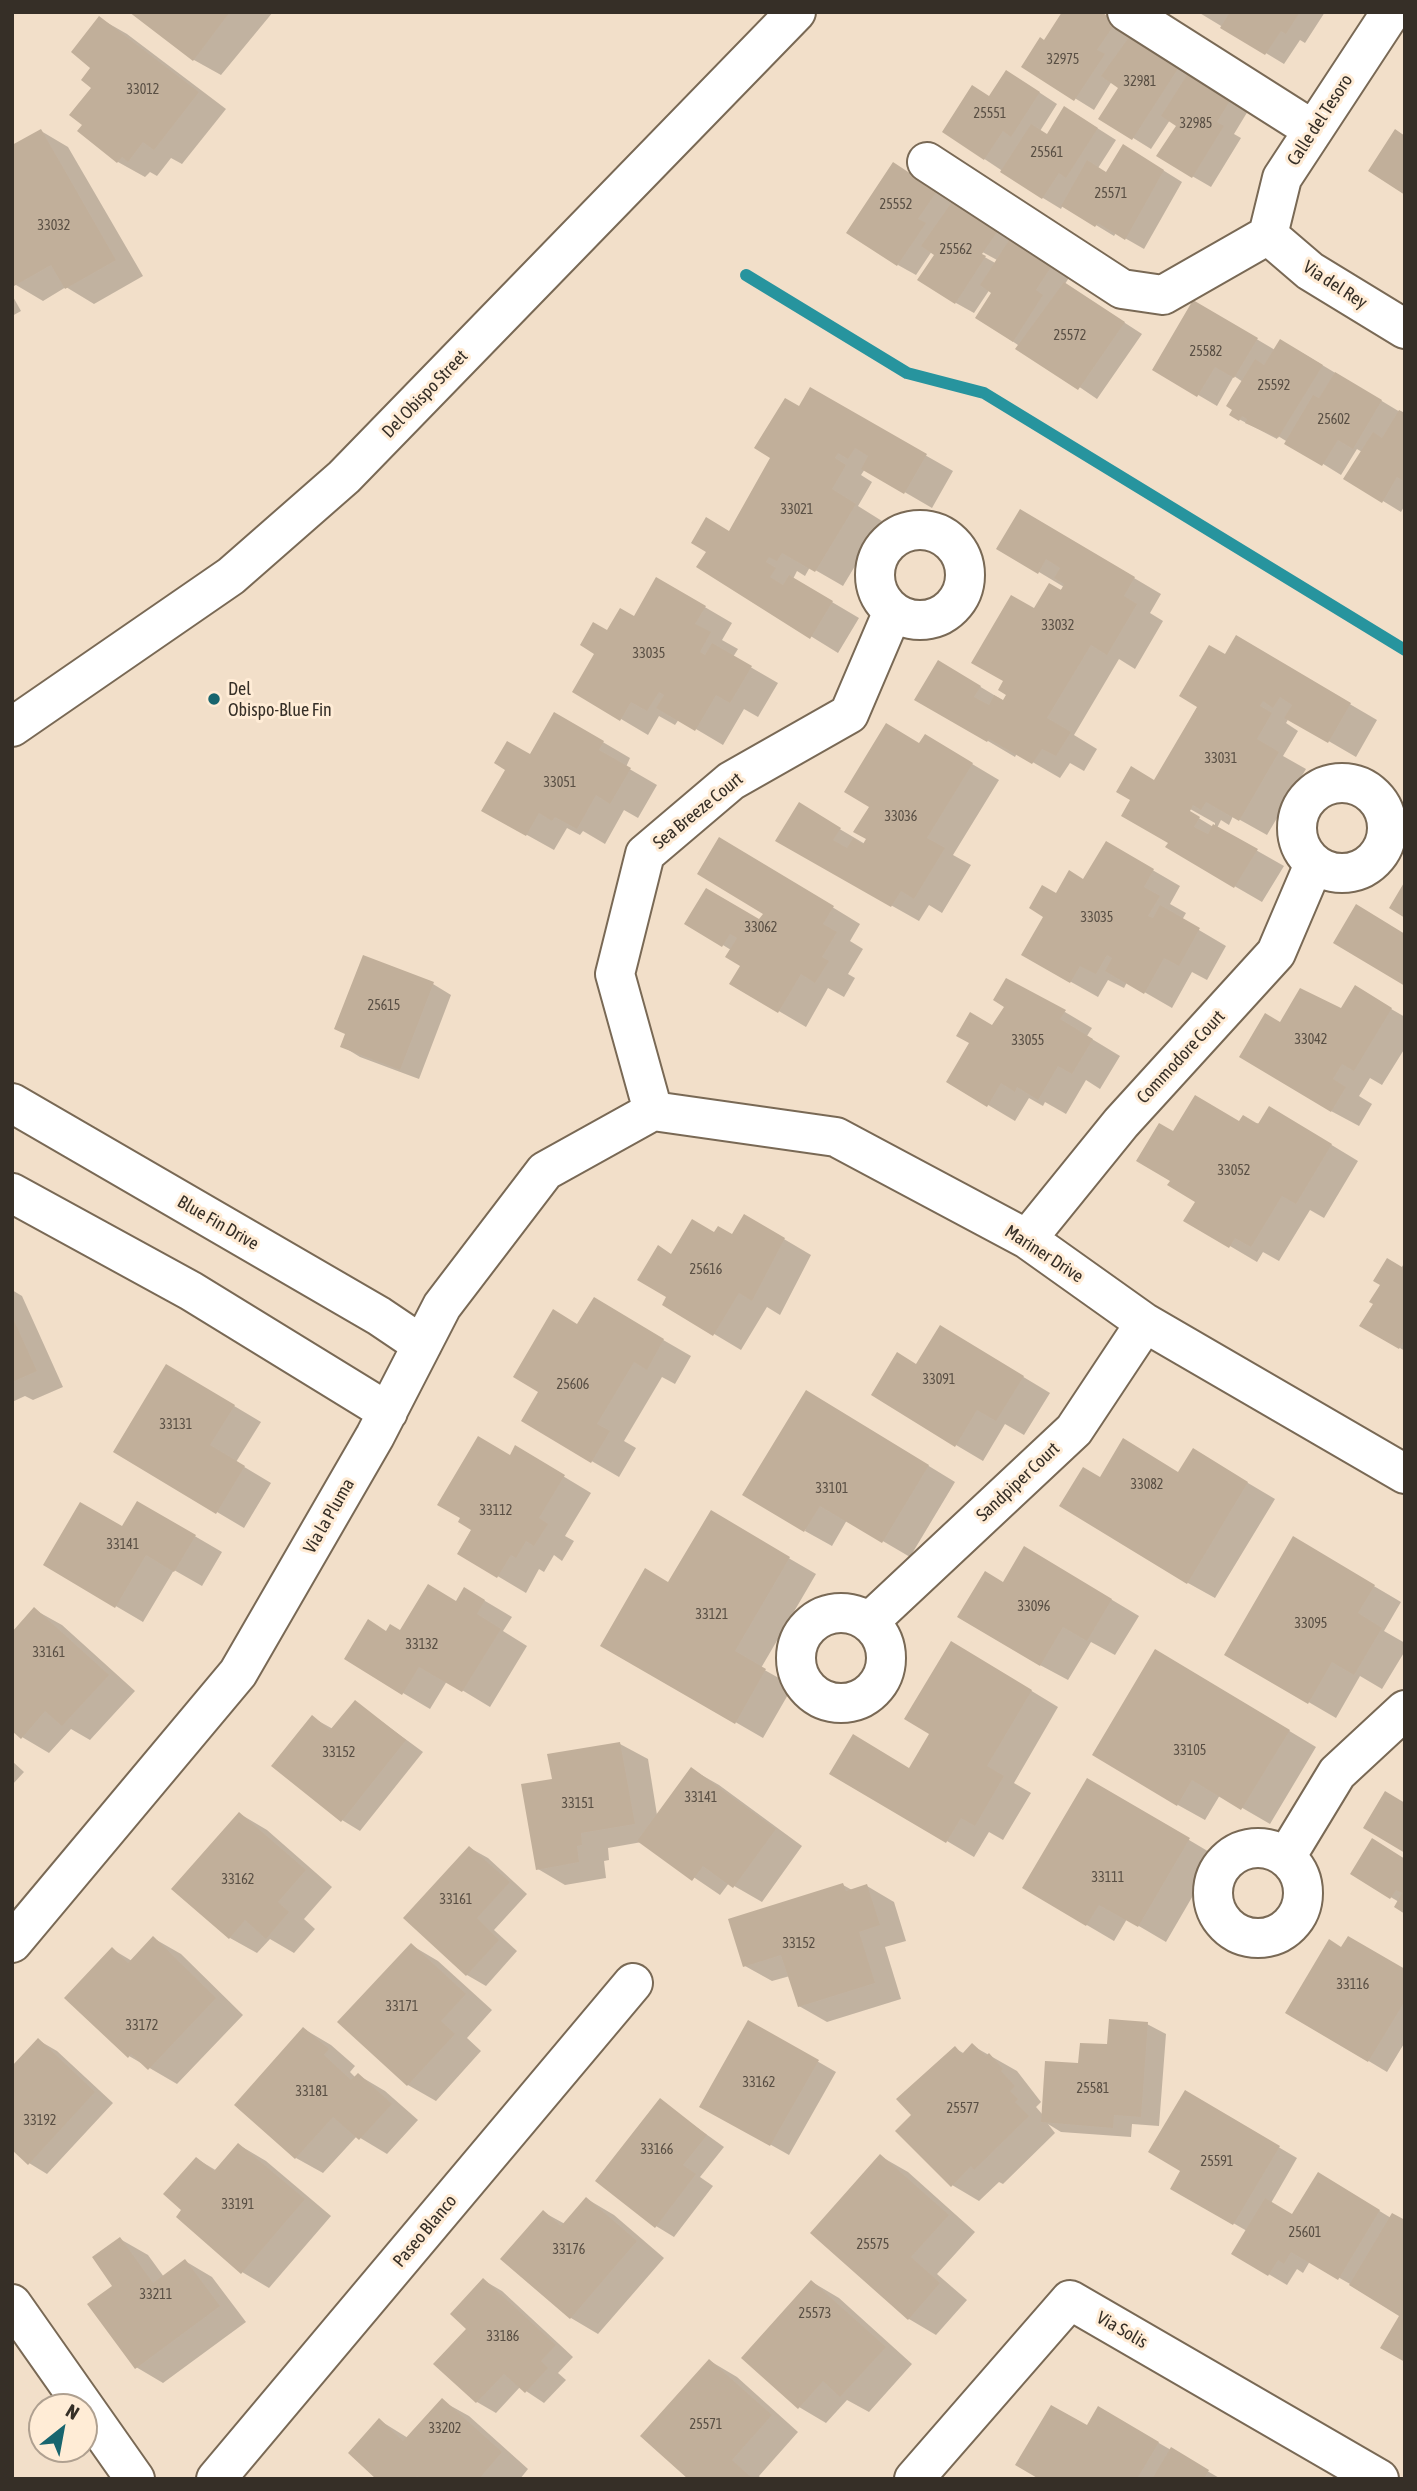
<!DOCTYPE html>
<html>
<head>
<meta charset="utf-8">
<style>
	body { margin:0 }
	#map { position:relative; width:1417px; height:2491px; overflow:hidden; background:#f2dfc9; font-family:"Asap Condensed",sans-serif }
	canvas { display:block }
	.frame { position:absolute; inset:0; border:14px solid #362f27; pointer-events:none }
	.north { position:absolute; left:28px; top:2393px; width:70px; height:70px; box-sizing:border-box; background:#ffecd6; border:2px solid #afa090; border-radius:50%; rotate:31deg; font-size:19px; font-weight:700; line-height:28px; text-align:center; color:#362f27 }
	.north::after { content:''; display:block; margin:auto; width:24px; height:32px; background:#18656e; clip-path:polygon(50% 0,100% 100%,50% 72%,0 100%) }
</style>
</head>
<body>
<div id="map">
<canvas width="1417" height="2491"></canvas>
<div class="frame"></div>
<div class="north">N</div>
</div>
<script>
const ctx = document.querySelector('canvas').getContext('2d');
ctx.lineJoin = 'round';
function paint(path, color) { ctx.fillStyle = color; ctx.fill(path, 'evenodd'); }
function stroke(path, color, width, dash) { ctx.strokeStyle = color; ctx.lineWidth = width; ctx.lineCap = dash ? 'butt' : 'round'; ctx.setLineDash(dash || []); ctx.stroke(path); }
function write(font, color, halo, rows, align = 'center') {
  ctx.font = font + ' "Asap Condensed",sans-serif'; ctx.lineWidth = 6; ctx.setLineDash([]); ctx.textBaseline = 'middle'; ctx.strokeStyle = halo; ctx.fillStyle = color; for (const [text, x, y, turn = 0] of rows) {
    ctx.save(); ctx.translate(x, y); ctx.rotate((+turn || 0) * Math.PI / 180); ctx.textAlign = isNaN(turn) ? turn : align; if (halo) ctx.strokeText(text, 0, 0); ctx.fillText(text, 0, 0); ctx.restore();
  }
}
const shadow = new Path2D(`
	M131,12h142l-52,63 -27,-15z
	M1101,12l150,94 -17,28 7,4 -30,49 -19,-11 -14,-50 -8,-6 -19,29 -50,-31 20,-31 -9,-6 -18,29 -71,-44 22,-24z
	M1198,12h127l-20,31 -5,-3 -16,24z
	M99,18l28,16 99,75 -44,55 -11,-6 -14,18 -7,-4 -5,5 -27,-15 -34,-37 9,-37z
	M1025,83l32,21 -17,27 8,5 35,-17 33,21 -18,28 9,5 35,-16 40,25 -38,67 -28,-16 -2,3 -51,-31 -2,4 -18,-11 -99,-66 46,-34z
	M41,131l27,16 75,129 -49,28 -28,-17 -23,14 -27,-16z
	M912,175l158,101 -5,8 77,50 -45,65 -120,-82 17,-25 -4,-3 -16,24 -18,-10 -20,-49 -4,-3 -16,24 -18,-10zM975,248l22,12v4l-23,-13z
	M12,295l9,16 -9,5z
	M1194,302l81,48 24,1 106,64v90l-4,7 -18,-11 -21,-49 -5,-3 -16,26 -63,-39 -1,3 -46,-24 12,-33 -9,-6 -17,30 -63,-37z
	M811,390l142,81 -21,37 -67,-39 -4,6 11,7 -14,24 24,15 -39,65 -33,-19 -5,9 -8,-5 -4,8 66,39 -21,35 -139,-86 31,-34z
	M1021,511l140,83 -11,19 13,8 -28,48 -16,-10 -45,76 23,14 -13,22 -14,-8 -10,15 -43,-25 -2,4 -98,-58 22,-37 65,39 31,-90 29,-24 -65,-39z
	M657,579l75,44 -10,17 16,9 -5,8 45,26 -20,34 -14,-8 -21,36 -44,-26 -4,6 -16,-9 -11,19 -74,-44 34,-59 26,-14z
	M1237,638l140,82 -21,37 -67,-39 -3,5 12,8 -15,25 23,13 -39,66 -34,-19 -4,9 -8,-5 -4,8 67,38 -22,36 -95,-55 3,-5 -15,-61zM1183,805l32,18v5l-33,-20z
	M555,714l75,44 -4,9 31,18 -19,33 -14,-8 -19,34 -22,-13 -3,4 -13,-7 -13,22 -70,-39 47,-55z
	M920,745l32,7 47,28 -46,75 18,10 -29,48 -13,-8 -10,16 -142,-80 22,-36 66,39z
	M1106,843l74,43 -10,18 16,9 -4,7 44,26 -19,34 -15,-8 -20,36 -45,-26 -3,6 -16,-8 -10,17 -75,-42 33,-60 28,-14z
	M747,855l113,69 -10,17 13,8 -15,25 7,4 -11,19 -16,-9 -22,39 -75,-44 11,-18 -11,-15 -44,-27 73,-2 5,-8z
	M433,984l18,11 -32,84 -59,-22 -18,-11z
	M1355,988l50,29v31l-23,37 -12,-7 -11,18 13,8 -13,22 -28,-15 -50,-86 61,-15z
	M1065,1012l27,16 -5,8 33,20 -20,33 -14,-9 -20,34 -21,-12 -2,4 -14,-8 -14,23 -67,-40 45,-54z
	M1240,1123l57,1 61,37 -34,57 -14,-8 -31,51 -16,-9 -6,10 -71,-42 11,-19 -25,-21 2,-47z
	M745,1216l66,39 -31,60 -13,-8 -26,43 -77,-46 5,-7 3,-41 43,-22 18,2z
	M1405,1264v87l-43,-25z
	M12,1290l10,6 41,91 -30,13 -8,-4 -13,6z
	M594,1300l97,56 -16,28 -13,-7 -38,64 12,7 -17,29 -96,-56z
	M967,1343l83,50 -26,42 -19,-11 -22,37 -27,-16 -40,-79z
	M194,1382l67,40 -25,40 35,21 -27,45 -27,-16z
	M834,1408l121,74 -45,75 -63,-37 -15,26 -27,-15z
	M510,1457l33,7 48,29 -26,43 9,5 -12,20 -8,-6 -10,17 -5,-3 -13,24 -67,-40z
	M1221,1467l54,32 -60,99 -27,-15 -87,-104 79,-5z
	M138,1503l84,49 -20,34 -28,-16 -31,52 -97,-57 77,-37z
	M711,1513l105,61 -55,94 32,18 -30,52 -161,-93 67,-61z
	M1294,1539l107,63 -17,29 21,12v8l-23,38 -22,-13 -24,42 -110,-64z
	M1052,1564l87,52 -24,39 -24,-13 -23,38 -28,-15 -37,-81z
	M465,1589l47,28 -9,14 24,15 -37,61 -43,-26 -17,28 -27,-16 -16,-61h14l56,-29z
	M35,1610l27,15 73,66 -45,49 -19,-11 -22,24 -27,-16z
	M979,1659l79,48 -44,76 17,10 -28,47 -14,-8 -15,25 -142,-84 78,-4z
	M1183,1667l133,80 -46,77 -50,-29 -15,25 -27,-15z
	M355,1702l68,50 -63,79 -18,-11 -29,-102 20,11z
	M620,1744l28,15 9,56 34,-46 28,16 83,61 -40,56 -33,-19 -9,12 -78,-53 -34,6 1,12 -5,1 2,17 -41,7 -27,-16 16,-88z
	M12,1761l12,11 -12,13z
	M1088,1780l128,76 -50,86 -39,-23 -13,22 -90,-53z
	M240,1814l27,16 65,57 -28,32 11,10 -21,24 -24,-14 -13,14 -27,-15z
	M470,1848l18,10 39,36 -33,36 23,21 -31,35 -19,-11 -62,-57z
	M1405,1860v52l-6,-10 -47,-28z
	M843,1885l9,5 15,-4 27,16 12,39 -21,6 16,52 -74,23 -28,-16 -9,-30 -18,5 -27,-15z
	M153,1938l28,16 62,61 -66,69 -48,-28 -17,-107 20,12z
	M411,1945l27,16 54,49 -25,28 14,13 -45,50 -28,-16 -68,-63z
	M1342,1949l63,22v71l-18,30 -100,-60z
	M749,2022l87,50 -47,83 -87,-49z
	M1147,2024l19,10 -7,92 -27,-2 -1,13 -70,-5 -13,-8 7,9 -52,51 -4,-2 -20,19 -27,-16 -38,-70 42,-66 9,5 8,-8 44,25 24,31 -5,5 7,8 37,-50z
	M304,2029l27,16 24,21 -5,6 6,6 2,-3 27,16 33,29 -31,34 -30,-18 -34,37 -27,-15z
	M38,2040l19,11 56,52 -66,71 -18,-11z
	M1185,2092l112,66 -26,45 22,13 44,-31 54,33 -34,70 -47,-27 -7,12 -6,-4 -10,16 -54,-32 14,-22 -75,-43 10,-18z
	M660,2101l64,46 -24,30 13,9 -39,51 -18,-11z
	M239,2145l27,16 65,55 -62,72 -27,-16 -58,-62 13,-51 20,12z
	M880,2156l28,16 67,60 -38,42 30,26 -31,35 -27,-16z
	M587,2199l27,16 50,43 -66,76 -27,-16 -68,-59 40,-47 22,12z
	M120,2239l28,16 16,22 21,-16 27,16 34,45 -83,61 -27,-16 -21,-81z
	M483,2280l19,11 71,66 -15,16 8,7 -22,23 -24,-16 -24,26 -19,-11 -42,-38 33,-35z
	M812,2282l27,16 73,66 -43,48 -22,-12 -21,23 -27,-16z
	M710,2361l27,16 61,55 -39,44 2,3h-70z
	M442,2401l27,15 59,53 -8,10h-141v-59l29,18z
	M1098,2408l73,42 50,29h-179l45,-51z`);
const stream = new Path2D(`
	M746,275l161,98 77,20 421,257`);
const building = new Path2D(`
	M129,12h101l-37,49z
	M1062,12h39l15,10 -19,28 8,4 -31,47 -53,-34 19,-30 4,3z
	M1230,12h70l-14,22 -5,-3 -16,24 -45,-27z
	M99,16l100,76 -45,58 -11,-8 -15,20 -6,-5 -5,6 -40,-32 5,-6 -13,-10 22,-27 -10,-8 9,-12 -19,-16z
	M1132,33l49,31 -49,76 -34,-21 20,-31 -17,-12z
	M1192,67l42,27 -17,28 7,4 -32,52 -36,-22 20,-30 -15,-10z
	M1006,70l34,22 -29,45 -8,-6 -19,29 -42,-28 30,-47 17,11z
	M1064,106l34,22 -32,50 -7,-5 -17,26 -42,-27 31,-48 16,10z
	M41,129l75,131 -51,29 -14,-24 -37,21 -2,-4v-137z
	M1395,129l10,7v59l-37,-24z
	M1123,144l41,26 -39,70 -27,-17 -3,4 -34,-21 26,-46 19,12z
	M893,162l44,29 -19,28 8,4 -29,43 -51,-33z
	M954,199l45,30 -17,25 4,2 -31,48 -38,-24 17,-25 -13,-9z
	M1011,237l42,27 -17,26 7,5 -30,47 -38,-24 16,-25 -11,-8z
	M1064,282l61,40 -47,68 -63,-41z
	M1193,300l65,38 -24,40 -19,-11 -18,30 -45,-27z
	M1280,339l43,26 -45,73 -33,-15 2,-4 -5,-3 -3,5 -10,-6 3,-5 -6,-4 29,-47 9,6z
	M1335,372l47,28 -29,49 -15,-9 -16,26 -38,-22 29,-49 6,3z
	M810,387l117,67 -23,40 -43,-25 7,-13 -13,-8 -7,11 -10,-6 -3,5 11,7 -14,24 24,15 -41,68 -33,-19 -5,8 -8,-4 -3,5 10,6 -6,9 13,8 6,-10 44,26 -23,38 -114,-72 10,-15 -15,-9 15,-26 23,14 41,-73 -16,-10 31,-50 14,8z
	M1399,410l6,3v69l-8,-5 -15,26 -39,-24 30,-47 9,6z
	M1020,509l115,68 -11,19 13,8 -30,51 -16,-10 -44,73 24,14 -15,24 -14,-7 -10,15 -43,-25 -2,3 -73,-42 24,-40 43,26 -7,11 15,8 5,-10 9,5 3,-5 -8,-5 5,-9 -32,-18 40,-68 23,13 15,-25 12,7 3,-6 -10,-6 6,-10 -14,-9 -8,15 -42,-25z
	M656,577l50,29 -11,18 16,8 -11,20 5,3 7,-12 40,23 -22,37 -14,-8 -21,36 -39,-23 8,-13 -5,-3 -12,19 -16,-9 -11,19 -48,-29 22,-38 -14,-9 13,-23 14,8 13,-22 14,8z
	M1236,635l115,68 -23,40 -44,-25 8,-13 -12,-8 -7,11 -10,-7 -3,5 12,7 -15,26 22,13 -40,69 -33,-19 -5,8 -8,-5 -3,6 10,6 -6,10 14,7 5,-10 45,25 -24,39 -69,-41 3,-4 -47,-27 9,-16 -14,-8 15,-26 23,14 43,-73 -18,-11 30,-51 16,9z
	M554,712l50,29 -5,9 32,18 -21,36 -14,-9 -19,34 -22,-12 -3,4 -13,-8 -13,23 -45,-25 24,-41 -11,-7 13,-22 23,13z
	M886,723l33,20 6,-9 48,29 -46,75 18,10 -31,51 -13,-8 -10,16 -116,-66 24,-39 42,26 -8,12 14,8 6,-10 10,6 3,-5 -13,-7 16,-25 -25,-15z
	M719,837l115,69 -11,18 14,8 -15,25 7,4 -14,22 -14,-9 -23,39 -49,-29 11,-18 -15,-9 12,-19 -7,-4 -8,13 -38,-23 22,-36 53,31 4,-5 -66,-40z
	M1106,841l48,28 -10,18 16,9 -12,20 5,2 7,-13 40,23 -21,38 -15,-8 -20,36 -39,-23 7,-13 -5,-3 -11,19 -16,-8 -10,17 -49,-28 22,-38 -14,-9 13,-23 14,8 13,-23 14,9z
	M1405,881v37l-16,-10z
	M1356,904l49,30v52l-72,-43z
	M363,955l71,27 -34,88 -60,-23 5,-13 -11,-5z
	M1006,978l60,32 -6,9 33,20 -21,35 -14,-8 -20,34 -21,-13 -2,5 -14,-9 -14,24 -41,-25 23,-39 -13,-7 14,-24 22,13 12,-18 -11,-7z
	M1355,985l37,23 -38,63 -12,-7 -9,15 13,8 -15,25 -92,-55 26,-44 15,9 20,-34 41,20z
	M1195,1095l44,26 4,-6 15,9 11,-18 63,38 -36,60 -14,-8 -31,51 -16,-9 -6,10 -46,-27 12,-19 -28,-17 3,-4 -34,-20 23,-38 14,8z
	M744,1214l41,24 -33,63 -13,-8 -26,43 -51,-31 4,-8 -29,-17 21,-35 13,9 21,-35 22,13 4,-6 14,8z
	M1387,1258l15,9 3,-6v78l-6,10 -40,-23 14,-22 -4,-2 11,-17 -7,-4z
	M594,1297l70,42 -17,31 -13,-8 -37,62 13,7 -19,32 -70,-42 17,-29 -25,-15 40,-68 24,15z
	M12,1316l25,55 -25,11z
	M940,1325l84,51 -28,45 -19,-11 -22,37 -84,-52 26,-43 19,12z
	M166,1364l69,41 -25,40 35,21 -29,48 -103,-62z
	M806,1390l123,75 -47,78 -62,-37 -16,26 -62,-37z
	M478,1436l32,19 5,-10 50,30 -26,43 9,6 -14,22 -8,-5 -10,17 -5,-3 -14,23 -40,-24 14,-24 -13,-8 2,-4 -23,-13z
	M1123,1438l55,34 15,-24 55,34 -61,102 -128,-78 24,-39 17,10z
	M137,1501l59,34 -22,37 -28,-17 -31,53 -72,-43 37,-63 42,24z
	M711,1510l79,47 -55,94 31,18 -31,55 -135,-78 45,-78 23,14z
	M1293,1536l82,49 -17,28 24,15 -28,47 -22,-13 -24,42 -84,-49z
	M1024,1546l88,53 -25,42 -24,-14 -23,39 -83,-49 28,-46 18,11z
	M428,1584l28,17 8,-14 21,13 -8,14 24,15 -39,63 -43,-25 -17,28 -58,-36 24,-40 18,12 4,-7 10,6z
	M34,1607l75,68 -47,51 -17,-15 -24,28 -9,-8v-99z
	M951,1641l81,49 -45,76 17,10 -29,50 -14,-8 -15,25 -117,-69 24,-40 56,34 20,-34 -25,-15z
	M1155,1649l135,81 -49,80 -49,-30 -15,26 -85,-51z
	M355,1700l51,40 -65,82 -70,-56 41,-51 18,15z
	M620,1742l15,82 -54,9 1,12 -5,1 2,16 -43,8 -15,-86 31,-5 -5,-25z
	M691,1767l85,62 -43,59 -30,-22 -11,15 -55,-40z
	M1087,1778l103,60 -52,89 -39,-22 -13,21 -64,-38z
	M1385,1791l20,12v50l-42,-25z
	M239,1812l67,58 -28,32 11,10 -23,27 -21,-19 -16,19 -58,-50z
	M1372,1838l33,21v55l-11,-7 8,-14 -6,-3 -6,9 -40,-25z
	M469,1846l41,36 -33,36 22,22 -33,36 -63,-58z
	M843,1883l3,8 21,-7 13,41 -21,7 16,51 -77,24 -17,-52 -38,12 -15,-48z
	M153,1936l63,62 -68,72 -17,-16 -3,4 -64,-60 48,-51 16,16z
	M1348,1936l57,33v32l-37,61 -83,-49 44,-74 12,8z
	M411,1943l55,51 -25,27 14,13 -48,52 -70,-64z
	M1109,2019l39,3 -7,95 -27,-2 -1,13 -72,-6 4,-61 33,2 2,-20 27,1z
	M748,2020l71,40 -49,86 -71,-39z
	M303,2027l26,22 -5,6 27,25 7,-7 34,31 -33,36 -26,-23 -38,42 -61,-54z
	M38,2038l57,54 -67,73 -16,-15v-84z
	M972,2043l14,13 3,-3 14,16 -2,2 14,15 -5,5 8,8 -3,3 14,14 -55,54 -3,-4 -20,21 -56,-56 16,-16 -15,-16 59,-53 7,8z
	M1185,2090l95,56 -47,79 -63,-36 10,-18 -32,-19z
	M660,2098l47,37 -24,30 13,9 -41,54 -60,-47z
	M238,2143l67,56 -64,75 -65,-57 5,-7 -18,-16 33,-37 18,14z
	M880,2154l69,61 -38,42 29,26 -32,37 -98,-87z
	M1318,2172l62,38 -42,70 -47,-28 -7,12 -6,-4 -10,16 -37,-22 34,-56 27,16z
	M586,2197l51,44 -67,78 -70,-60 43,-49 18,16z
	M1392,2213l13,7v142l-25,-14 19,-32 -50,-31z
	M120,2237l33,46 32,-24 35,47 -85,63 -48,-65 25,-18 -20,-29z
	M483,2278l73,67 -15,16 7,7 -23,25 -21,-19 -28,29 -43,-39 33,-35 -16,-15z
	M811,2280l75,67 -46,50 -17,-16 -25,28 -57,-51z
	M709,2359l63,56 -40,45 21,19h-65l-48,-43z
	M442,2398l60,54 -23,27h-58l-4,-3 -2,3h-39l-28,-26 31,-35 24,23z
	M1051,2405l36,20 11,-19 61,36 -22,37h-98l-24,-14z
	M1171,2447l38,23 -5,9h-52z`);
const minor = new Path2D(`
	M1127,12l186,118
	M927,162l195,127 41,6 105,-60
	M1268,235l14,-57 109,-166
	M1268,235l42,36 95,58
	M875 575a45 45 0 1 1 90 0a45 45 0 1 1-90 0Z
	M1297 828a45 45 0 1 1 90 0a45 45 0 1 1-90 0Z
	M12,1103l367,213 43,29
	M653,1111l183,26 191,102 118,84 260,151
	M653,1111l-38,-137 30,-120 86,-73 118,-67 44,-103
	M12,1193l179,98 197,121
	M1027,1239l94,-116 155,-170 38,-89
	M796 1658a45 45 0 1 1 90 0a45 45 0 1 1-90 0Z
	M869,1622l205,-192 71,-107
	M1213 1893a45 45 0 1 1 90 0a45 45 0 1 1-90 0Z
	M1286,1857l51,-84 68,-63
	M12,1943l226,-270 137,-237 67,-130 103,-135 108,-60
	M12,2304l123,175
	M216,2479l417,-496
	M914,2479l156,-179 309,179`);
const major = new Path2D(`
	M12,727l219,-151 113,-99 452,-465`);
const markers = [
	[214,699,7,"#18656e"]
];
const numberNames = [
	["32975",1063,60],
	["32981",1140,82],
	["33012",143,90],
	["25551",990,114],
	["32985",1196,124],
	["25561",1047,153],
	["25571",1111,194],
	["25552",896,205],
	["33032",54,226],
	["25562",956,250],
	["25572",1070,336],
	["25582",1206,352],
	["25592",1274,386],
	["25602",1334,420],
	["33021",797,510],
	["33032",1058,626],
	["33035",649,654],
	["33031",1221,759],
	["33051",560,783],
	["33036",901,817],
	["33035",1097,918],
	["33062",761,928],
	["25615",384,1006],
	["33042",1311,1040],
	["33055",1028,1041],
	["33052",1234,1171],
	["25616",706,1270],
	["33091",939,1380],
	["25606",573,1385],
	["33131",176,1425],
	["33082",1147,1485],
	["33101",832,1489],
	["33112",496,1511],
	["33141",123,1545],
	["33096",1034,1607],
	["33121",712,1615],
	["33095",1311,1624],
	["33132",422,1645],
	["33161",49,1653],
	["33105",1190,1751],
	["33152",339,1753],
	["33141",701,1798],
	["33151",578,1804],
	["33111",1108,1878],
	["33162",238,1880],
	["33161",456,1900],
	["33152",799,1944],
	["33116",1353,1985],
	["33171",402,2007],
	["33172",142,2026],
	["33162",759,2083],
	["25581",1093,2089],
	["33181",312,2092],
	["25577",963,2109],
	["33192",40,2121],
	["33166",657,2150],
	["25591",1217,2162],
	["33191",238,2205],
	["25601",1305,2233],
	["25575",873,2245],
	["33176",569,2250],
	["33211",156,2295],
	["25573",815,2314],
	["33186",503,2337],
	["25571",706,2425],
	["33202",445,2429]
];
const streetNames = [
	["Calle del Tesoro",1320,120,-57],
	["Via del Rey",1335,285,33],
	["Del Obispo Street",425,394,-46],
	["Sea Breeze Court",698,811,-39],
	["Commodore Court",1181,1057,-47],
	["Blue Fin Drive",218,1223,30],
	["Mariner Drive",1044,1254,33],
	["Sandpiper Court",1018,1482,-43],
	["Via la Pluma",329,1516,-60],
	["Paseo Blanco",425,2231,-50],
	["Via Solis",1122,2330,30]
];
const poiNames = [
	["Del",228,689],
	["Obispo-Blue Fin",228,710]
];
paint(shadow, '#0003');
stroke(stream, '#27949e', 12);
paint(building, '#c1af9a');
stroke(minor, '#796955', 42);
stroke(major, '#796955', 42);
stroke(minor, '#fff', 38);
stroke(major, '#fff', 38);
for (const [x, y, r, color] of markers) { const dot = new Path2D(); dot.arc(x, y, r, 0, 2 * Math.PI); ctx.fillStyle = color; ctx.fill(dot); stroke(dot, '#ffecd6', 2.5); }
write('14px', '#594f44', null, numberNames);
write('18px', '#362f27', '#ffecd6', streetNames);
write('18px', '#362f27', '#ffecd6', poiNames, 'left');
</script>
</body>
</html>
